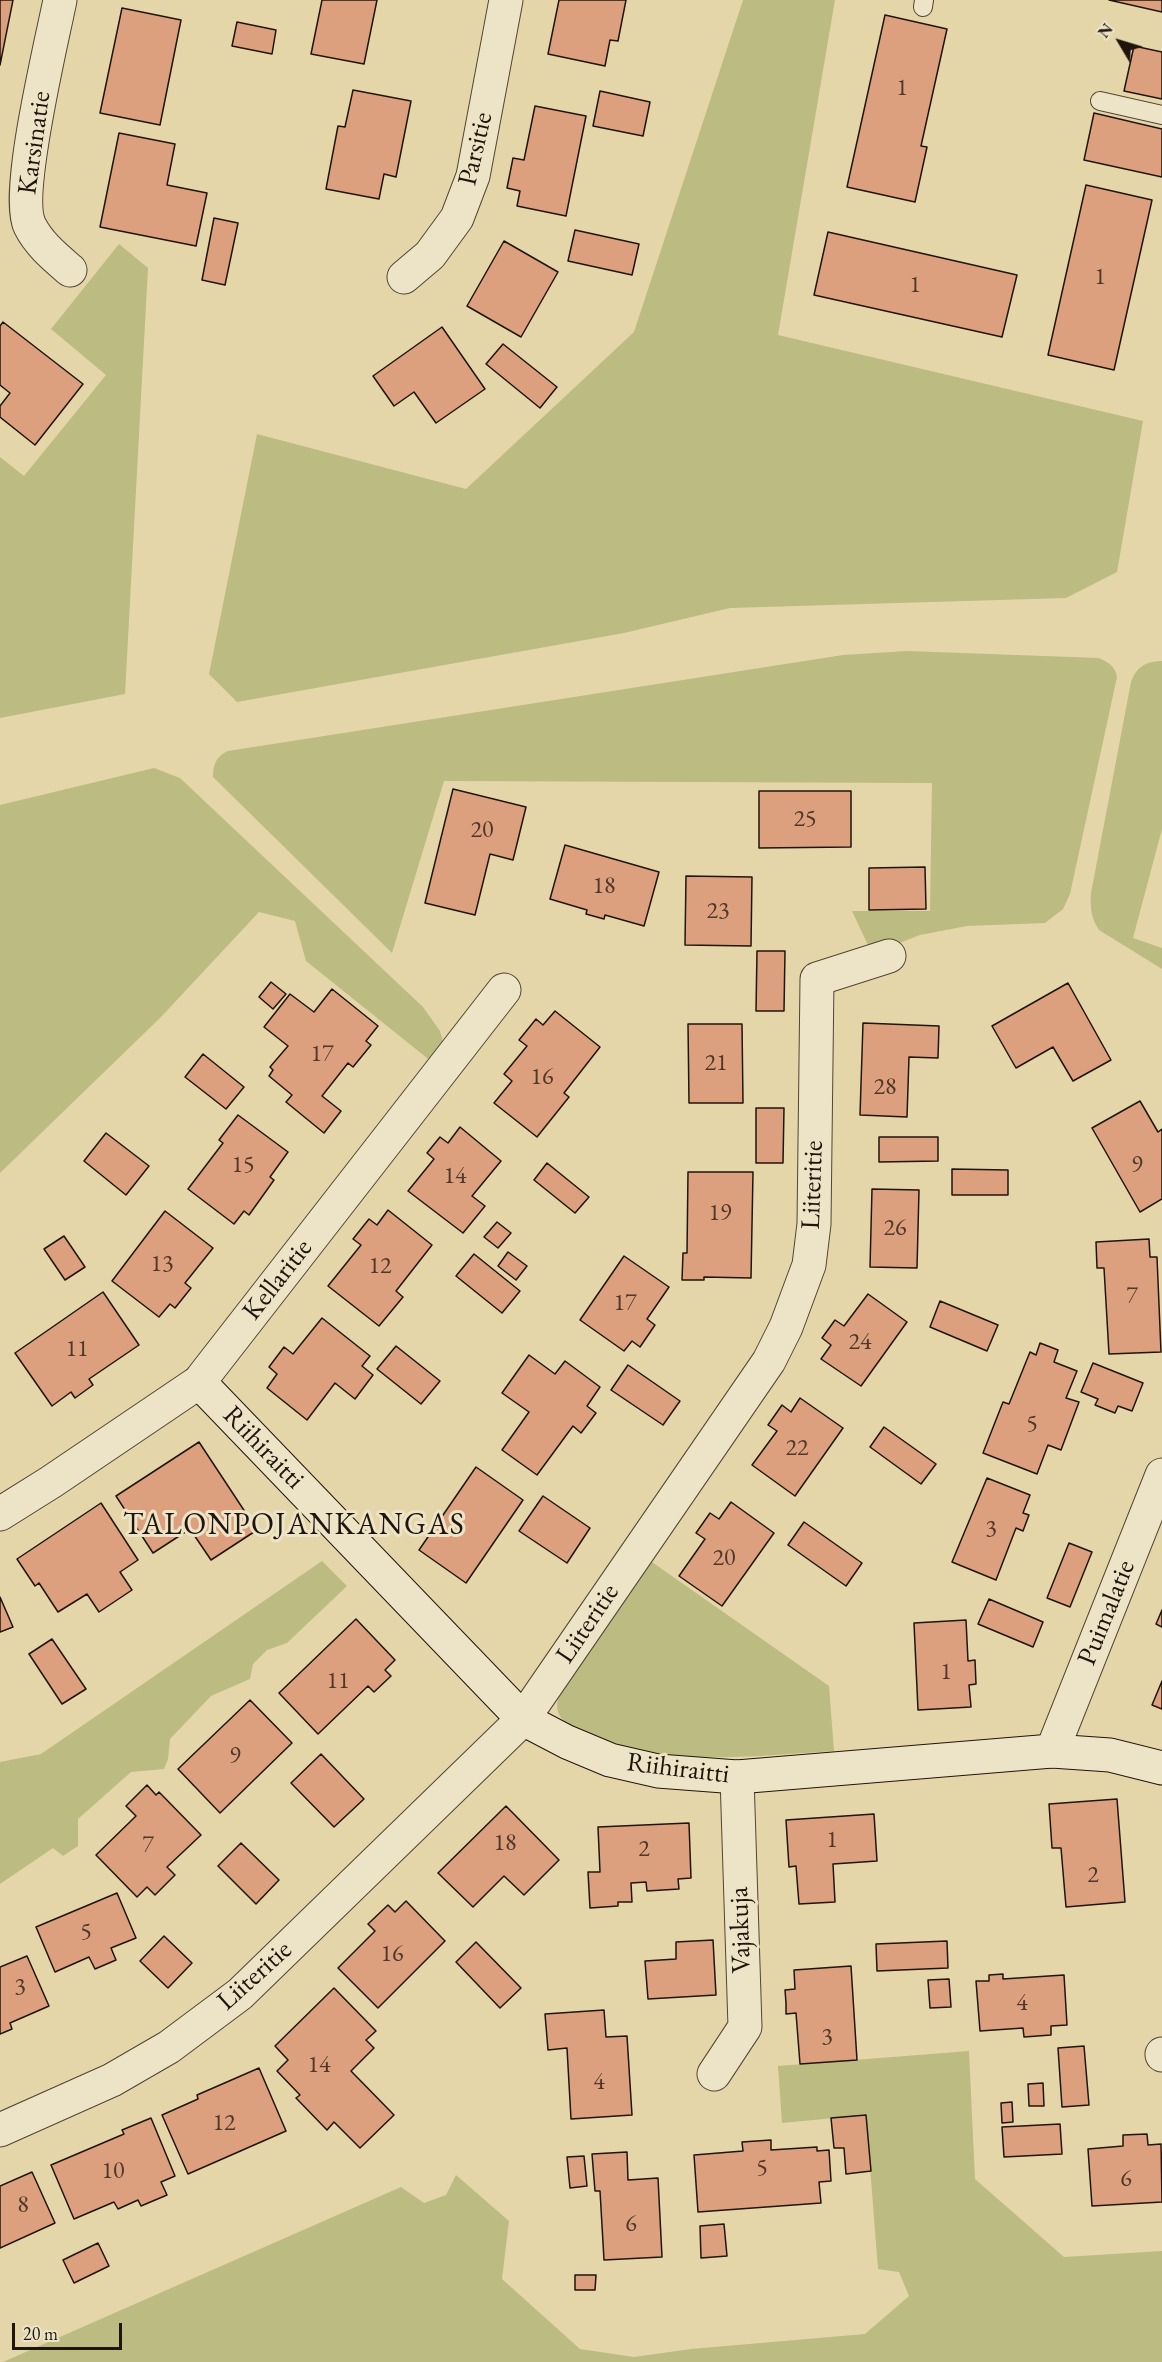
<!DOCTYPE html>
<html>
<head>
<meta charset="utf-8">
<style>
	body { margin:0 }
	#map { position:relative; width:1162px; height:2362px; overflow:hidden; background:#e4d6a9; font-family:"EB Garamond",serif }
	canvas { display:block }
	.north { position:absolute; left:1090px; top:12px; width:60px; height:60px; -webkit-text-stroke:4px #ede4c7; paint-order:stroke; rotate:308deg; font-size:16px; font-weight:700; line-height:24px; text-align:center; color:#20150d }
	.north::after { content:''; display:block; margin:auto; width:21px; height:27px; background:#20150d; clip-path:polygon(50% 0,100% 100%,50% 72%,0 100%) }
	.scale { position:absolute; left:12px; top:2323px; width:110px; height:27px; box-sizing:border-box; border:3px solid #20150d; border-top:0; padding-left:8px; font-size:18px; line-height:21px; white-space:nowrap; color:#20150d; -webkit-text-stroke:4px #ede4c7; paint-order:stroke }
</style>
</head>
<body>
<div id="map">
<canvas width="1162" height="2362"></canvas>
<div class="north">N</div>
<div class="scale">20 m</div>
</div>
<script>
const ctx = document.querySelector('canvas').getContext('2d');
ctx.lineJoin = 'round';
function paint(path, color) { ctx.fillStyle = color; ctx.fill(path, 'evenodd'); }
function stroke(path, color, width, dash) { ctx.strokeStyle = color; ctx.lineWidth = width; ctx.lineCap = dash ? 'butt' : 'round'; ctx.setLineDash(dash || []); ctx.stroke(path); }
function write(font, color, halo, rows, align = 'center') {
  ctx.font = font + ' "EB Garamond",serif'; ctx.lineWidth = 6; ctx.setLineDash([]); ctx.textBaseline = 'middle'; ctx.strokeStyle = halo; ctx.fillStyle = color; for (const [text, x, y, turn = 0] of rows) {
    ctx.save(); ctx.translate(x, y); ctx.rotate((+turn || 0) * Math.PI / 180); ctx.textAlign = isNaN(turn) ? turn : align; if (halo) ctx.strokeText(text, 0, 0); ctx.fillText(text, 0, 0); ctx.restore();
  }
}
const green = new Path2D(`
	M743,0h92l-57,335 365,86 -26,151 -51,26 -336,10 -106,25 -387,69 -28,-28 48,-240 209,55 168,-157z
	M119,244l29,24 -23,426 -125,24v-261l24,19 82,-101 -55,-46z
	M907,651l192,7c10,5 16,8 18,19l-47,217 -7,15 -18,14 -78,3 -47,9 -36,14 -12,-2 -5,-4 -15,-32h78l2,-128 -488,-2 -52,172 -179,-176c0,-12 3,-21 15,-26l615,-96z
	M1162,661v168l-29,109 29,10v21l-63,-39c-8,-12 -9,-22 -8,-37l40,-211c5,-15 15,-21 31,-21z
	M154,768l26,10 243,229 17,24 5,18 -13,13 -126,-101 -11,-40 -36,-9 -98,105 -161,156v-368z
	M649,1560l180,126 5,65c-80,5 -163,16 -240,-13 -12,-4 -31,-12 -36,-26 -3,-10 3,-22 7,-31z
	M322,1561l25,25 -60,57 -20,7 -14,14 -3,15 -39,17 -41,43 -2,20 -4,10 -33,3 -53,47v27l-15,10 -10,-8 -53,36v-122l41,-8z
	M969,2051l6,128 89,78 98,-6v111h-1159l398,-175 23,16 22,-8 10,-20 53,46 -7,58 78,70 54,8 57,-8 174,-15 44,-38 -10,-24 -21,-3 -12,-154 -84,8 -4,-57z`);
const building = new Path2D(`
	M0,0h13l-13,65z
	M322,0h55l-13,64 -53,-10z
	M559,0h67l-8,41 -8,-1 -5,26 -57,-12z
	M1109,0h53v12z
	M122,8l59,12 -21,105 -60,-12z
	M885,15l62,14 -26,117 6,1 -12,55 -68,-15z
	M237,22l39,8 -4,24 -40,-8z
	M1134,46l28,6v47l-38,-8z
	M353,90l58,11 -15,76 -12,-3 -5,25 -53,-10 12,-63 7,1z
	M600,91l50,11 -7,34 -50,-10z
	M535,106l51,10 -20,100 -49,-10 3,-15 -13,-3 6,-30 11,2z
	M1094,113l68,16v48l-78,-17z
	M119,133l56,11 -8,41 40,8 -11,53 -96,-19z
	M1086,185l66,15 -38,170 -66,-15z
	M214,218l24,5 -13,62 -23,-5z
	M575,230l64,14 -7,31 -64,-14z
	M828,232l189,43 -15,62 -188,-42z
	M504,241l54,31 -37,65 -54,-31z
	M3,322l80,62 -48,61 -35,-28v-11l10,-13 -10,-8v-59z
	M442,327l43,62 -49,34 -22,-31 -20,14 -21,-30z
	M503,344l54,43 -17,21 -54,-44z
	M453,789l73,18 -13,53 -23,-6 -15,61 -50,-12z
	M759,791h92v56l-92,1z
	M565,845l94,27 -15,54 -39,-11 -1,4 -18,-5 1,-4 -37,-11z
	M925,867l1,42 -57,1v-42z
	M686,876l66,1 -1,69 -66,-1z
	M757,951h28l-1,60h-28z
	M271,982l15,12 -13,15 -14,-12z
	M1068,983l43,77 -38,21 -20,-34 -37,21 -24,-42z
	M332,989l46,37 -12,15 5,4 -18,22 -5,-4 -26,33 19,15 -17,22 -38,-31 6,-7 -23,-19 4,-6 -3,-3 18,-21 -24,-19 26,-33 24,18z
	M555,1011l45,36 -36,46 5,4 -32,40 -43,-34 18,-22 -8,-7 23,-28 -8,-6 17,-21 7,6z
	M863,1023l76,3 -1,32 -29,-1 -2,60 -47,-2z
	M688,1024h54l1,79h-54z
	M203,1054l41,33 -18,22 -41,-32z
	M1140,1101l18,31 4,-3v70l-22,13 -48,-84z
	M756,1108h28l-1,55h-27z
	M238,1115l50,37 -18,25 4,3 -25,35 -5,-4 -10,13 -46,-35 35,-46 -4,-3z
	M460,1127l41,34 -29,35 13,10 -22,27 -55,-42 26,-32 -7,-6 13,-16 8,6z
	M106,1133l43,33 -23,29 -42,-34z
	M879,1137h59v24l-59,1z
	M547,1163l42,34 -14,16 -41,-33z
	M952,1169l56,1v25h-56z
	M688,1172h65l-2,106 -47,-1v3h-22l1,-27h4z
	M872,1189l47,1 -2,78 -47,-1z
	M388,1210l44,35 -36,46 7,6 -24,29 -51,-40 33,-41 -8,-6 16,-20 8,6z
	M165,1211l48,37 -28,35 6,5 -16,20 -5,-4 -11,13 -47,-36z
	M497,1222l14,11 -13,15 -14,-11z
	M64,1236l21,31 -20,13 -21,-31z
	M1149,1239l1,18h7l4,95 -52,2 -5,-86h-7l-1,-26z
	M508,1252l19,14 -11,14 -18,-14z
	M474,1254l46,37 -18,22 -46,-37z
	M624,1256l45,31 -22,32 8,6 -15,22 -8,-6 -8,10 -44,-31z
	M103,1292l36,53 -50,34 4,6 -18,13 -4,-6 -19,14 -37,-53z
	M868,1294l39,28 -46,64 -40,-27 10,-14 -9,-7 13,-18 9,6z
	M940,1301l58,24 -11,26 -57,-24z
	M322,1318l48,38 -8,10 11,9 -18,24 -20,-16 -28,37 -40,-32 10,-14 -8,-7 15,-20 9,7z
	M1040,1343l18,7 -4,12 23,9 -11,27 13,4 -18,48 -13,-5 -11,29 -54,-21 20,-51 6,2 21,-52 6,3z
	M396,1346l44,35 -19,23 -44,-35z
	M529,1355l26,19 10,-13 35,26 -13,19 9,7 -15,20 -8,-7 -36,49 -35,-25 27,-38 -27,-19z
	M1093,1363l50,20 -11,28 -14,-5 -3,7 -20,-8 3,-6 -17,-7z
	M628,1365l52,36 -17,24 -52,-35z
	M800,1398l43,30 -48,68 -43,-31 25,-34 -9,-6 14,-20 9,7z
	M884,1427l52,37 -15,20 -51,-37z
	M199,1442l58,88 -46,30 -21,-31 -37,24 -37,-57z
	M476,1467l47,33 -57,83 -47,-33z
	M987,1478l43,17 -7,18 6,2 -6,16 -7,-3 -20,52 -44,-18z
	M543,1496l47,32 -23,35 -48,-32z
	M731,1502l43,31 -52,73 -43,-30 26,-37 -9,-6 14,-20 9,6z
	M101,1503l37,57 -18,12 12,18 -33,22 -12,-18 -29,18 -19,-29 -4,3 -18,-27z
	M804,1522l58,41 -16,23 -58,-41z
	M1069,1543l23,9 -22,55 -23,-9z
	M0,1597l13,30 -13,5z
	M989,1599l54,23 -10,25 -55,-23z
	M1162,1610v17l-6,-3z
	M356,1619l39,41 -10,10 6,6 -17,16 -6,-6 -50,48 -39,-41z
	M966,1620l2,41 7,-1 1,24 -7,1 2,22 -53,3 -4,-87z
	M52,1639l34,50 -24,15 -33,-50z
	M1162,1681v28l-10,-4z
	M250,1700l42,43 -72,70 -42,-44z
	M321,1754l43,45 -30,28 -43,-44z
	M147,1785l9,10 3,-3 42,43 -34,32 8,8 -20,20 -8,-8 -10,10 -41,-42 40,-39 -10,-10z
	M1117,1799l8,103 -59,5 -5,-59h-9l-3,-44z
	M506,1806l53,54 -35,35 -20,-19 -31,31 -35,-34z
	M874,1814l3,47 -44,3 2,38 -36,2 -3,-38 -7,1 -3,-47z
	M689,1823l2,55 -13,1 1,10 -32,2 -1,-9 -15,1 1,19h-14v4l-28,2 -2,-36h12l-2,-45z
	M241,1843l38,37 -23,24 -38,-38z
	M117,1893l19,45 -25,10 5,12 -21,9 -6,-12 -34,15 -19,-45z
	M406,1901l39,40 -67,67 -40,-40 37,-37 -7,-7 20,-19 7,7z
	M164,1936l28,27 -24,25 -28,-27z
	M713,1940l3,55 -68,4 -3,-38 31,-2v-17z
	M947,1941l1,27 -71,3 -1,-27z
	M476,1942l45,46 -21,20 -44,-46z
	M27,1956l22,50 -39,17 2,6 -12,5v-67z
	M851,1966l6,94 -57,4 -4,-51 -10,1v-11l-1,-13 10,-1 -1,-19z
	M1003,1974v5l61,-4 3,50 -16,1v9l-27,2 -1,-9 -43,3 -4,-50h13v-6z
	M949,1979l2,28 -21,1 -2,-28z
	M334,1988l42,43 -10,9 8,8 -23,23 43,44 -34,33 -26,-26 -7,8 -31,-32 4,-3 -23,-24 11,-11 -13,-14z
	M604,2010l2,27 21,-1 5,79 -61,4 -4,-71 -19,2 -3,-36z
	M1084,2046l5,59 -27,2 -4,-59z
	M259,2068l27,63 -98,43 -26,-59 36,-16 -1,-4z
	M1043,2083l1,23h-15l-1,-22z
	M1012,2102l1,20 -11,1 -1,-20z
	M866,2115l5,56 -25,3 -2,-26h-10l-3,-30z
	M151,2118l24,58 -14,6 6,13 -26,11 -3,-6 -20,9 -4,-7 -40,17 -23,-54 73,-31 -2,-4z
	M1060,2124l2,30 -58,3 -2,-30z
	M1147,2134l1,11 13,-1 1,58 -70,4 -4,-57 35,-3v-11z
	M771,2140v10l46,-3v4l12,-1 2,31 -12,1 2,21 -123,9 -4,-57 49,-4 -1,-9z
	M627,2152l1,28 30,-2 4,79 -58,3 -4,-69h-5l-3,-37z
	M584,2156l3,30 -17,2 -3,-31z
	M32,2172l23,51 -55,25v-62z
	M724,2224l3,32 -26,2 -1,-32z
	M98,2243l11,23 -35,17 -11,-23z
	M575,2275h21l-1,15h-20z`);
const lane = new Path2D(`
	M923,7l1,-7
	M1100,101l62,14`);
const street = new Path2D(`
	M60,0c-8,41 -46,195 -30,226 9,18 25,31 40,44
	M404,277l26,-22 27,-37 16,-42 33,-176
	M0,1514l51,-32 148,-100 305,-392
	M1052,1751l110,-276
	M1162,2055v-1
	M714,2074l31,-47 -8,-250
	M0,2130l112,-50 57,-33 71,-53 283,-275 246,-358 17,-34 23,-62 5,-41 3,-245 72,-23`);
const secondary = new Path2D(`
	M199,1382l324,337 44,23 43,18 48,11 79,6 315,-26 58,4 52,13`);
const numberNames = [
	["1",902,88],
	["1",1100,277],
	["1",915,285],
	["25",805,819],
	["20",482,830],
	["18",604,886],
	["23",718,911],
	["17",322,1054],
	["21",716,1063],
	["16",542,1077],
	["28",885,1087],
	["15",243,1165],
	["9",1137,1165],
	["14",455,1176],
	["19",720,1213],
	["26",895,1228],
	["13",162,1264],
	["12",380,1266],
	["7",1132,1296],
	["17",625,1303],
	["24",860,1342],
	["11",77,1349],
	["5",1032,1424],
	["22",797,1448],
	["3",991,1529],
	["20",724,1558],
	["1",946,1672],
	["11",338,1681],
	["9",235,1756],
	["1",832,1840],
	["18",505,1843],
	["7",148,1845],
	["2",644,1849],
	["2",1093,1875],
	["5",86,1932],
	["16",392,1954],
	["3",20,1987],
	["4",1022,2003],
	["3",827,2037],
	["14",319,2065],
	["4",599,2082],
	["12",224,2123],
	["5",762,2168],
	["10",113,2171],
	["6",1126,2179],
	["8",23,2205],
	["6",631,2224]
];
const streetNames = [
	["Karsinatie",35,143,-82],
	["Parsitie",476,149,-77],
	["Liiteritie",813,1185,-88],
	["Kellaritie",278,1280,-52],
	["Riihiraitti",263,1448,46],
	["Puimalatie",1107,1613,-68],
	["Liiteritie",588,1624,-56],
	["Riihiraitti",678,1769,7],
	["Vajakuja",741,1930,-92],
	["Liiteritie",255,1976,-42]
];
const quarterNames = [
	["TALONPOJANKANGAS",294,1526]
];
paint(green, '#bcbb82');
paint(building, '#dda07e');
stroke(building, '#20150d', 1.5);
stroke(lane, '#514534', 20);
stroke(street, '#514534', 35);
stroke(secondary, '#20150d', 35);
stroke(lane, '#ede4c7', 18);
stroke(street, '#ede4c7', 33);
stroke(secondary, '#ede4c7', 33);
write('24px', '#4f3829', null, numberNames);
write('27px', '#20150d', '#ede4c7', streetNames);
ctx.letterSpacing = '1.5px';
write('30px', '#20150d', '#ede4c7', quarterNames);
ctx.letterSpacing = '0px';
</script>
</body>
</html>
